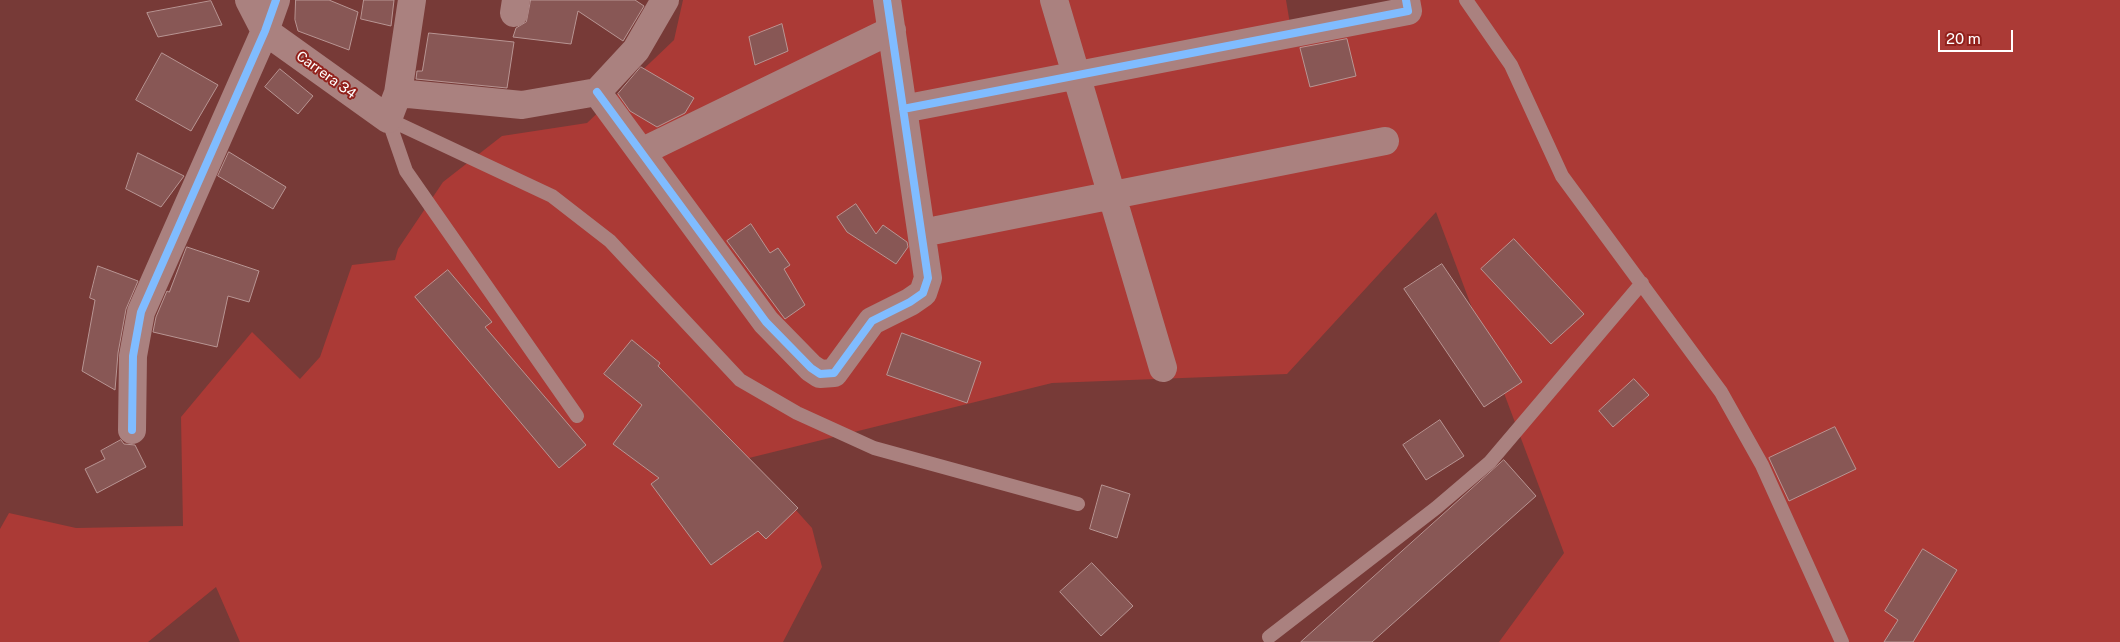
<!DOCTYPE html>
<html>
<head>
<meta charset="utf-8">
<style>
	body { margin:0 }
	#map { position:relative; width:2120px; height:642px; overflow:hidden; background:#773a37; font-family:"Public Sans",sans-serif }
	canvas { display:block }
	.scale { position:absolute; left:1938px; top:30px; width:75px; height:22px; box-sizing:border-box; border:2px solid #fff; border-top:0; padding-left:6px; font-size:15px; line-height:18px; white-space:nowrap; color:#fff; -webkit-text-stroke:4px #92211c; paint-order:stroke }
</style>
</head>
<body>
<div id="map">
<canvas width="2120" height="642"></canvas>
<div class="scale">20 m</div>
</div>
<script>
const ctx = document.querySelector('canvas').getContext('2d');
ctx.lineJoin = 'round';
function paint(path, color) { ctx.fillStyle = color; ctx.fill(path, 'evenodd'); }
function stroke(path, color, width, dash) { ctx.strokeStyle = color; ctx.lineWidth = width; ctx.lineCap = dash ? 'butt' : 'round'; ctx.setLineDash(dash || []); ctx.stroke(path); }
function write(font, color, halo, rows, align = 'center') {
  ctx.font = font + ' "Public Sans",sans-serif'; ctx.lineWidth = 4; ctx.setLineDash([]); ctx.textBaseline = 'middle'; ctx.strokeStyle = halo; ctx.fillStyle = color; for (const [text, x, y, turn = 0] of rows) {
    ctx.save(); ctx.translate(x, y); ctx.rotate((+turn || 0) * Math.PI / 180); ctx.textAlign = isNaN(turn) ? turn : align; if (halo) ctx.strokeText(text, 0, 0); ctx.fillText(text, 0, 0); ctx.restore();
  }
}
const green = new Path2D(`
	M683,0h603l4,24 106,-24h724v642h-621l65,-89 -128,-341 -149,162 -235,9 -303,75 63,70 10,39 -39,75h-543l-24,-55 -68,55h-148v-113l9,-16 67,15 107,-2 -2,-109 71,-85 48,47 20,-22 32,-92 43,-5 3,-11 45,-67 59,-46 85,-13 87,-83z`);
const building = new Path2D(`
	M296,0h33l29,12 -9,38 -51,-19 -3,-11z
	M364,0h30l-3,26 -30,-7z
	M531,0h104l9,6 -21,35 -45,-30 -7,33 -58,-7 3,-9 10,-6z
	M211,1l11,24 -64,12 -11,-24z
	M782,24l6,27 -33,14 -6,-28z
	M429,33l85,9 -7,46 -91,-9 1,-8h5z
	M1347,39l9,37 -46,11 -10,-39z
	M162,53l56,32 -27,46 -55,-31z
	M641,67l53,31 -9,15 -28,14 -27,-16 -12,-17z
	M280,69l33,27 -15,18 -33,-27z
	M229,152l57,35 -13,22 -55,-33z
	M138,153l46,23 -23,31 -35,-18z
	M856,204l20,30 7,-9 24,17 1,5 -12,17 -49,-32 -10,-15z
	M751,224l19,29 8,-5 12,17 -6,4 21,36 -20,14 -58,-78z
	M1514,239l70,75 -33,30 -70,-75z
	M187,247l72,24 -10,31 -21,-6 -11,51 -64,-15 3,-15 11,-26 2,1z
	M1442,264l80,118 -38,25 -80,-118z
	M98,266l40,15 -12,28 -8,44 -3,37 -33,-19 13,-71 -5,-2z
	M448,270l44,52 -7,5 101,118 -27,23 -144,-171z
	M902,333l79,29 -14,41 -80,-28z
	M632,340l28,23 -2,3 140,142 -32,31 -8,-8 -47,34 -60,-81 8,-6 -46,-34 29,-39 -38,-31z
	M1634,379l15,16 -36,32 -14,-16z
	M1440,420l24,36 -38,24 -23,-35z
	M1835,427l21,42 -67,32 -20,-43z
	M121,440l3,4 11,1 11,22 -49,26 -12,-24 20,-10 -4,-8z
	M1504,460l32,36 -164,146h-71z
	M1102,485l28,9 -13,44 -27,-9z
	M1923,549l34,21 -44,72h-29l14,-22 -13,-9z
	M1092,563l41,43 -32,30 -41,-44z`);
const service = new Path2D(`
	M1466,0l45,65 51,111 159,216 41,73 80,177
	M388,119l164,77 58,45 130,139 57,33 77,35 204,56
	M388,119l18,52 171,245
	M1269,637l167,-129 54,-46 152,-179`);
const minor = new Path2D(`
	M249,0l16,31 123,88 10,-26 14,-93
	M1054,0l109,368
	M514,13l2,-13
	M597,92l169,230 45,46 9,6 14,-1 38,-52 38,-19 13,-9 5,-15 -41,-278
	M398,93l124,12 75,-13 39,-42 29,-50
	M903,109l505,-98 -2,-11
	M643,151l249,-121
	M922,233l463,-92
	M132,430l1,-74 8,-44 124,-281 11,-31`);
const cycleway = new Path2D(`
	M597,92l169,230 45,46 9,6 14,-1 38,-52 38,-19 13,-9 5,-15 -41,-278
	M903,109l505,-98 -2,-11
	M132,430l1,-74 8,-44 124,-281 11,-31`);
const streetNames = [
	["Carrera 34",326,75,36]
];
paint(green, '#ab3a36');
paint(building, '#885755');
stroke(building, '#b89593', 1);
stroke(service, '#aa817f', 14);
stroke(minor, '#aa817f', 28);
stroke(cycleway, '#80bcff', 8);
write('14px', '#fff', '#92211c', streetNames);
</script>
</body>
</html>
